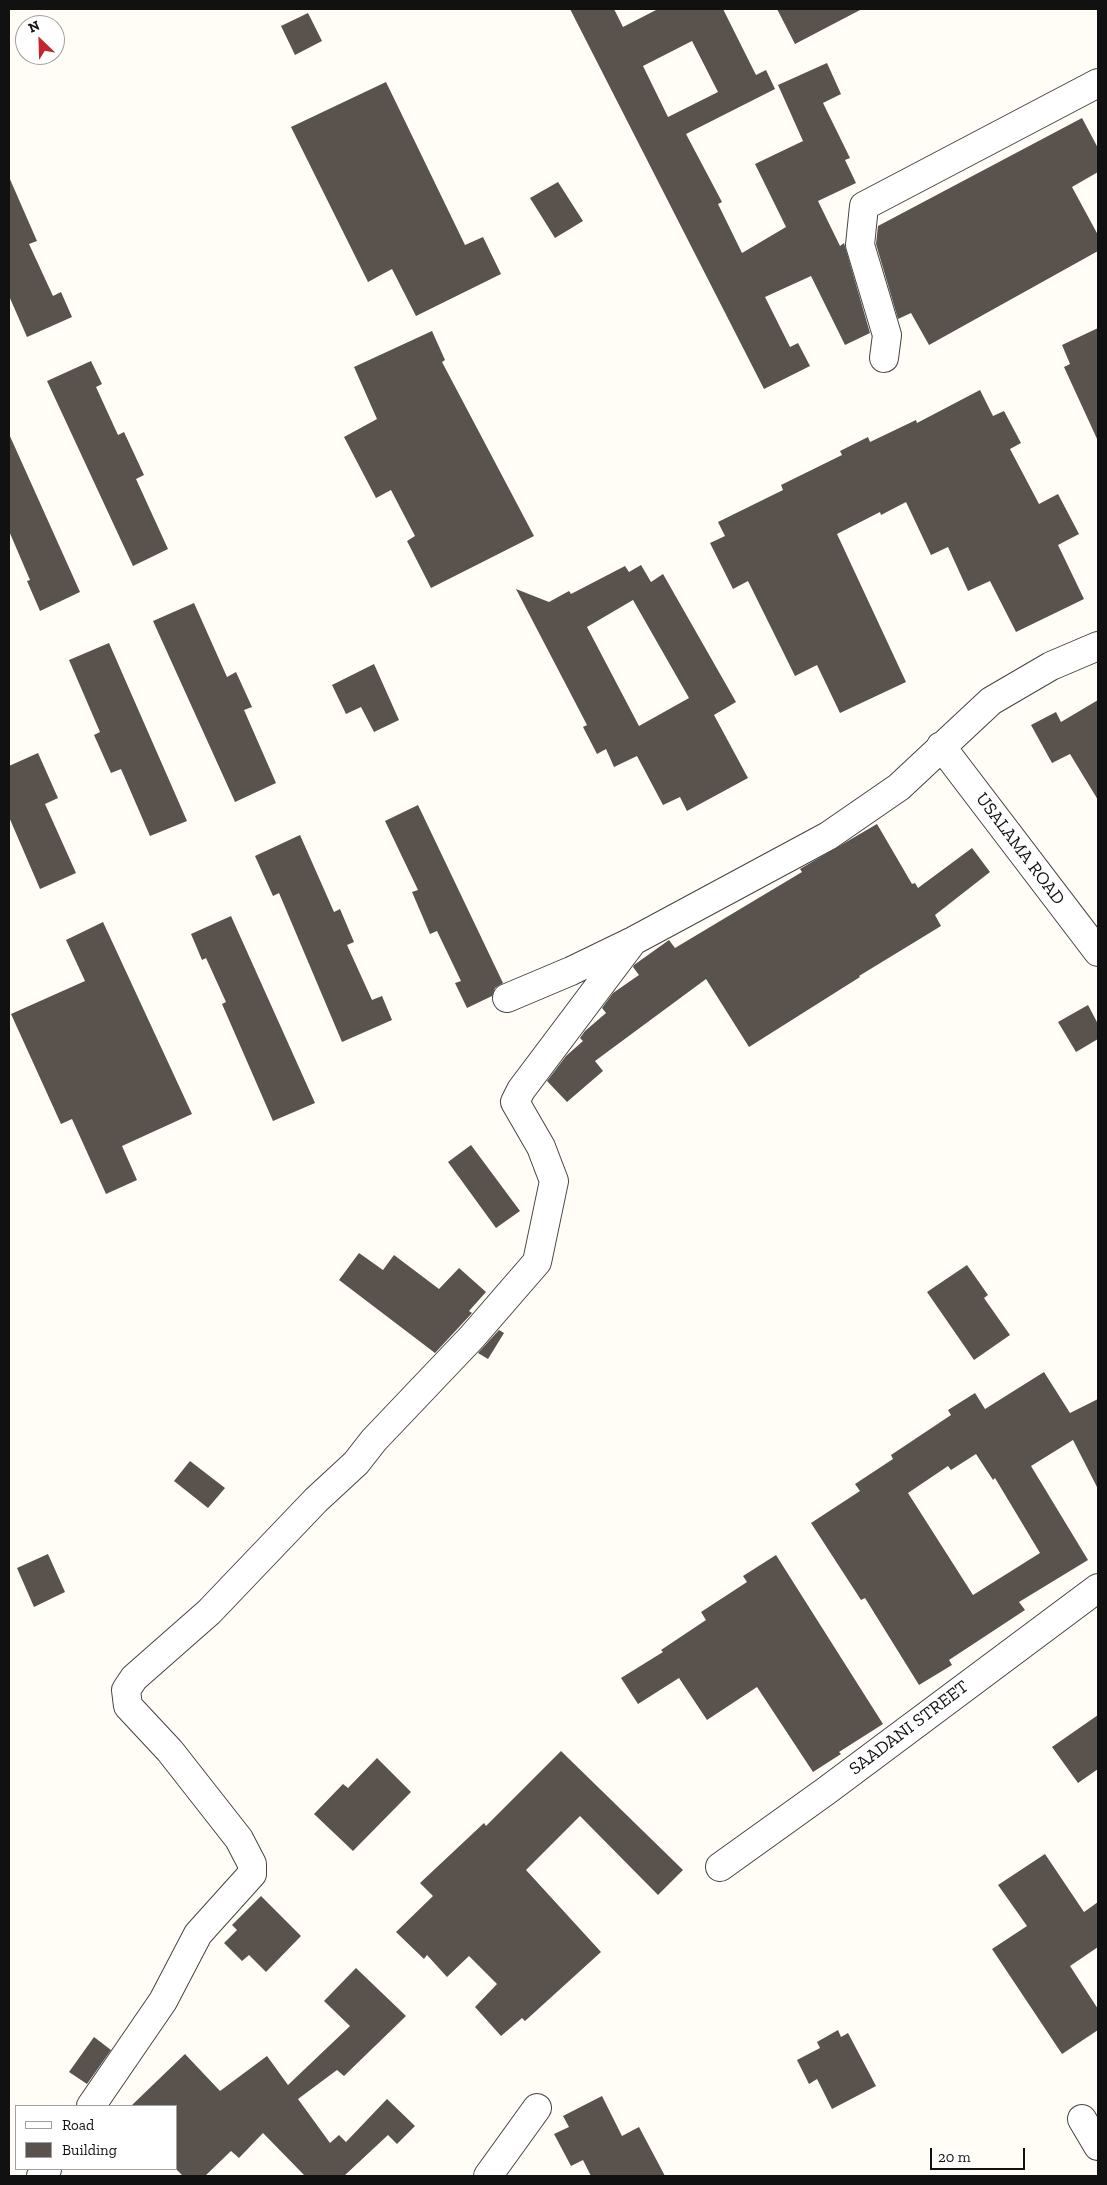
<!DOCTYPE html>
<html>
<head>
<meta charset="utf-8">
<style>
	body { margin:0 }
	#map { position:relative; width:1107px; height:2185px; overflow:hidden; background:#fffdf5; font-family:"Zilla Slab",serif }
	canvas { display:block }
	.frame { position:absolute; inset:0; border:10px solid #111; pointer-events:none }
	.legend { position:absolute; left:15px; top:2105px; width:162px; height:65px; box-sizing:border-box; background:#fff; border:1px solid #a0a0a0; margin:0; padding:6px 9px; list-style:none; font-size:15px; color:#111 }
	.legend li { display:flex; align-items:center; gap:10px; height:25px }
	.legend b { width:25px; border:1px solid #a0a0a0 }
	.north { position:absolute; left:15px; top:15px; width:50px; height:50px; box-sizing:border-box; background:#fff; border:1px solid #a0a0a0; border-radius:50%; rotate:336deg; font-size:14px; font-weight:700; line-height:20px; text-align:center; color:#111 }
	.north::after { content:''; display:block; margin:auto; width:18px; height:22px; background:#c4262e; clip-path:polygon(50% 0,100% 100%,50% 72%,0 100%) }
	.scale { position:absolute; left:930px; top:2148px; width:95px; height:22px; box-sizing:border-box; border:2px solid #111; border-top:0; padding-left:6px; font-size:15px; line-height:18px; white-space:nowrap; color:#111; -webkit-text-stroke:4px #fff; paint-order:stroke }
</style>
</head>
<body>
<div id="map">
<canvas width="1107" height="2185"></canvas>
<div class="frame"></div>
<ul class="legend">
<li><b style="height:6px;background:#fff"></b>Road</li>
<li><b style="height:14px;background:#5a524d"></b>Building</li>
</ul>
<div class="north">N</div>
<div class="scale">20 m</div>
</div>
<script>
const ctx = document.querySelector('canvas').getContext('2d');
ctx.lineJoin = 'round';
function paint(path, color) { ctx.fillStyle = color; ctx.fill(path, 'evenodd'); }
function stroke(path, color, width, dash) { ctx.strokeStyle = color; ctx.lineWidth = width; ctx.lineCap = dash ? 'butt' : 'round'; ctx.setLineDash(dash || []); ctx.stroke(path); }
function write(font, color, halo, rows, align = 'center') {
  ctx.font = font + ' "Zilla Slab",serif'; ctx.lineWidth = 5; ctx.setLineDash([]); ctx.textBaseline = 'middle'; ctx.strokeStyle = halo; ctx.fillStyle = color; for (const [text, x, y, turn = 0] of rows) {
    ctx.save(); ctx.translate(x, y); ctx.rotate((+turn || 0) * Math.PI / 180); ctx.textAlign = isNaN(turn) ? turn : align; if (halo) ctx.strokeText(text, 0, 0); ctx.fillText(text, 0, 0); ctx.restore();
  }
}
const building = new Path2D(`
	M570,9h44l9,18 35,-18h65l33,66 10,-5 9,19 -89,45 36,68 -4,2 24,49 44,-26 -31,-63 48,-23 -25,-56 49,-22 14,31 -18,9 27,55 -5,2 11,23 -38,18 22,45 4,-3 26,90 -25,12 -34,-69 -46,21 25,50 8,-4 12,23 -46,23zM692,41l26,51 -50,25 -25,-51z
	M777,9h85l-67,35z
	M308,13l14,28 -27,14 -14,-29z
	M386,82l79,163 18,-8 18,37 -85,42 -24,-47 -24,13 -77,-155z
	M1082,118l16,30v24l-26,15 26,48v16l-169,94 -18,-32 -13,6 -22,-75 2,-18z
	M9,177l28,64 -8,3 24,52 8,-4 11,25 -45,20 -18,-41z
	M558,182l25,39 -28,17 -25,-40z
	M1098,328v113l-34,-74 6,-3 -8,-19z
	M432,331l13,29 -3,2 92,174 -103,52 -24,-47 8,-5 -24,-46 -15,8 -32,-61 33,-18 -23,-52z
	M91,361l11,23 -6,3 22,48 6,-3 20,43 -8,4 32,70 -35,17 -86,-185z
	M980,390l13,26 11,-5 17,32 -11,6 29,55 19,-10 21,40 -21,11 26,54 -68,33 -26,-51 -22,10 -20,-44 -17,8 -25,-53 -25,13 -1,-3 -43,22 69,148 -66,31 -23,-48 -22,11 -47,-95 -15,8 -23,-46 15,-7 -7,-14 65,-32 -2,-5 61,-30 -2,-4 28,-14 2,5 46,-22 1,3z
	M9,434l71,158 -40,19 -13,-30 3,-1 -21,-49z
	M641,565l10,17 12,-8 73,128 -22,13 34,63 -61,33 -7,-14 -17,8 -26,-49 -23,11 -8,-18 -9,5 -14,-27 4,-2 -71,-136 33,13 20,-11 2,3 54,-28 4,6zM633,600l56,98 -50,28 -52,-99z
	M194,603l33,74 9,-5 16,35 -8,3 32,73 -41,19 -82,-181z
	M109,643l78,178 -37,15 -29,-67 -10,4 -17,-38 6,-3 -31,-72z
	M374,664l25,56 -25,12 -13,-25 -15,7 -14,-29z
	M1098,700v100l-28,-46 -18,9 -21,-38 25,-13 5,10z
	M38,753l20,45 -13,6 31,69 -36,16 -31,-72v-51z
	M418,805l85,178 -8,5 -3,8 -25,12 -12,-25 6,-2 -24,-50 -7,3 -18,-42 6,-2 -33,-69z
	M877,824l35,60 3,-1 3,5 54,-40 18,24 -55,43 6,11 -82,50 1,1 -111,70 -43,-68 -111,82 8,10 -36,31 -20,-21 19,-25 17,-15 -3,-3 5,-7 21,-18 -4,-5 11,-15 26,-18 -6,-8 1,-2 35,-25 6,8 127,-76 -2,-3z
	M300,835l34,77 6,-3 14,33 -7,3 25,55 10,-4 10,24 -50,22 -63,-149 -6,3 -18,-40z
	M231,916l84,187 -42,18 -51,-117 4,-2 -20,-44 -4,2 -11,-26z
	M103,922l89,192 -70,32 15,34 -31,14 -34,-75 -11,5 -50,-110 74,-33 -19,-41z
	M1088,1005l10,19v15l-22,13 -18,-30z
	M471,1145l49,66 -24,17 -48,-66z
	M359,1253l24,17 11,-15 45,34 20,-21 27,24 -17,19 3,2 -37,40 -96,-73z
	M967,1265l21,30 -4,3 26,37 -36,25 -47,-68z
	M499,1330l5,3 -16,26 -10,-6z
	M1044,1372l26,41 28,-14v90l-25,-49 -42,26 57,94 -69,42 6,8 -76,50 3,5 -33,20 -54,-87 -4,2 -50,-77 49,-32 -5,-7 38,-25 -2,-4 60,-40 -3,-5 27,-17 10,16zM976,1454l17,26 2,-2 45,75 -67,42 -65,-102 40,-27 3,4z
	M190,1461l35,27 -17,20 -34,-27z
	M48,1554l17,38 -31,15 -17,-39z
	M776,1555l107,169 -44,28 2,2 -28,18 -56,-85 -50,33 -28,-42 -41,26 -17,-26 42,-26 -2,-2 45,-30 -5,-8 46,-30 -4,-6z
	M1098,1715v54l-20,14 -26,-36z
	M561,1751l122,119 -25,25 -78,-79 -54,54 75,82 -76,69 -3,-3 -21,18 -26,-29 22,-23 -28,-28 -22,21 -20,-22 -3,4 -28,-27 37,-36 -13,-13 64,-60 2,3z
	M377,1758l34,34 -58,59 -39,-37 29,-30 5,4z
	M1045,1854l39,58 14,-10v45l-28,19 28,43v21l-36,24 -70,-105 35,-23 -29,-41z
	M261,1896l40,40 -35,36 -17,-17 -7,6 -18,-18 13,-13 -5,-5z
	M356,1968l50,48 -62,60 -7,-6 -39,29 32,44 9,-8 7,7 41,-43 28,27 -18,18 -9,-9 -44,41h-39l-42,-43 -24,25 -8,-7 -26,25h-22l-7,-7v-63h-45l54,-52 35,37 47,-35 21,29 62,-59 -26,-25z
	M838,2030l3,7 7,-4 28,53 -44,23 -15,-30 -8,5 -12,-24 23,-12 -3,-6z
	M94,2037l17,13 -24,34 -18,-12z
	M602,2096l20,40 17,-9 26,49h-74l-8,-16 -12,6 -17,-32 15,-7 -6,-11z`);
const minor = new Path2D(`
	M884,358l3,-23 -27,-90 4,-39 234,-123
	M941,746l157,206
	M507,998l64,-27 62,-30 195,-105 71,-49 92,-86 60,-35 47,-20
	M720,1867l106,-76 272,-203
	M91,2106l72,-105 35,-67 54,-60v-10l-13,-25 -69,-88 -42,-45 -2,-16 8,-12 75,-66 107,-112 40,-37 18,-23 98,-103 65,-75 17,-81 -13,-34 -26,-45 6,-12 112,-149
	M1082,2119l16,27
	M41,2176l6,-7
	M488,2176l49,-68`);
const streetNames = [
	["USALAMA ROAD",1020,849,53],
	["SAADANI STREET",909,1728,-37]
];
paint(building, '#5a524d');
stroke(minor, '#444', 30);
stroke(minor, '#fff', 28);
write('18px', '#111', '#fff', streetNames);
</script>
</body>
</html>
